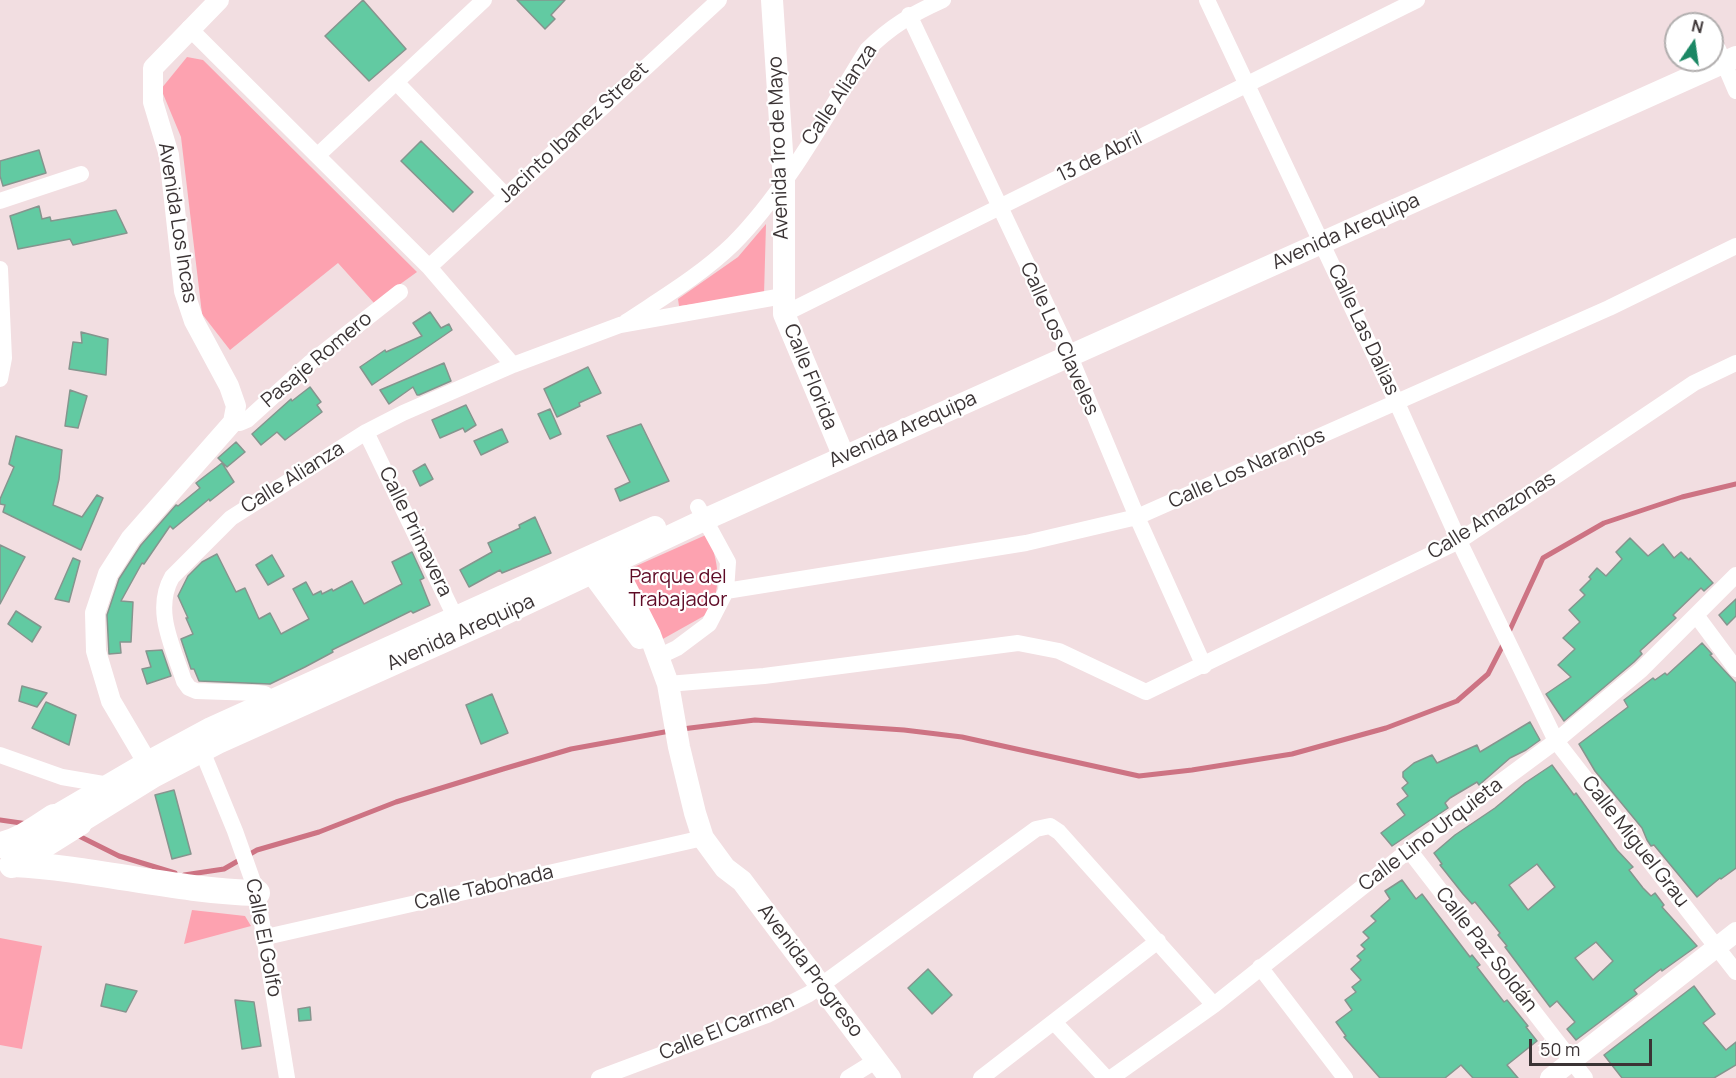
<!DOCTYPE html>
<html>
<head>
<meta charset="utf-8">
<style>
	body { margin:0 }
	#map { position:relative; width:1736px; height:1078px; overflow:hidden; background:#f2dee1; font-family:Manrope,sans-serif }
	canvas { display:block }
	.north { position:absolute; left:1664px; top:12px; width:60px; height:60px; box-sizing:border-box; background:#fff; border:2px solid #b1aeae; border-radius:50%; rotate:13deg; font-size:16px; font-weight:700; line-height:24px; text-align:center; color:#3b3435 }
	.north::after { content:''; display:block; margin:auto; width:21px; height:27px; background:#1b8764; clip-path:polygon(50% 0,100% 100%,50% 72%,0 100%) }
	.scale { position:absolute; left:1529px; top:1039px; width:123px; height:27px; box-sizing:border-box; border:3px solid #3b3435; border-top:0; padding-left:8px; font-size:18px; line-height:21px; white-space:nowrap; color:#3b3435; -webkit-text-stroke:4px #fff; paint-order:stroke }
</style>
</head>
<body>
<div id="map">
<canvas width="1736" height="1078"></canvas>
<div class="north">N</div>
<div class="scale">50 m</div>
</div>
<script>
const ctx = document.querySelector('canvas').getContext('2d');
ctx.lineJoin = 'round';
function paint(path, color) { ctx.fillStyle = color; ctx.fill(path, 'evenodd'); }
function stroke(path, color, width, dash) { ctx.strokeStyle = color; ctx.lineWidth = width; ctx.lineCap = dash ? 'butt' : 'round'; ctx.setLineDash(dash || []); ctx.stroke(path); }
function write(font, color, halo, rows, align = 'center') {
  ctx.font = font + ' Manrope,sans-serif'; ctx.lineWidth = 4.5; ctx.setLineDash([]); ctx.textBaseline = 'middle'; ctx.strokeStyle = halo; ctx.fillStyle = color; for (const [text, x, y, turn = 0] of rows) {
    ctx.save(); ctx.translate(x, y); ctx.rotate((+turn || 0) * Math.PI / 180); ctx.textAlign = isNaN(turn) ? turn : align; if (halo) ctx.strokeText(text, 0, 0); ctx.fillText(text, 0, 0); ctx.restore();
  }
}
const green = new Path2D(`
	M187,57l16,3 214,212 -43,31 -36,-40 -108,87 -28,-36 -21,-177 -20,-48z
	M766,224l-2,71 -85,11 -1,-7 60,-42z
	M708,534c11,32 13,46 3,78l-50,28 -34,-70z
	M192,910l53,6 6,10 -67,18z
	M0,938l42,8 -20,103 -22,-4z`);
const stream = new Path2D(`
	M1508,634l35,-76 61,-35 78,-26 54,-13
	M682,729l73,-9 149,10 58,7 177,39 53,-6 100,-16 94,-26 71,-27 31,-27 16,-31
	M0,820l28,4
	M75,834l44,22 56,17
	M184,875l40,-6 33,-19 62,-18 77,-30 107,-33 68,-20 99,-18`);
const building = new Path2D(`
	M363,0l43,49 -37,32 -44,-45z
	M517,0h48l-14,15 4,4 -10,10z
	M421,141l52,51 -20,20 -52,-51z
	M39,150l7,23 -43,13 -3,-10v-15z
	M39,206l3,13 8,-2 1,4 65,-11 11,23 -54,12 -3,-6 -52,10 -8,-33z
	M430,312l11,16 8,-4 3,6 -80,55 -12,-18 25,-17 1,2 36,-16 -9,-13z
	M81,332l27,7 -2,36 -37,-6 4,-27 9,1z
	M444,363l7,18 -32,14h-2l-4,-8 -24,17 -9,-14z
	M588,367l13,26 -22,10 1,3 -23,11 -13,-28z
	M310,387l11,15 -4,3 5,7 -37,28 -8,-8 -16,13 -9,-11 39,-35 1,2z
	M70,390l17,6 -9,32 -13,-2z
	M466,405l10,20 -11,7 -2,-4 -23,10 -8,-18z
	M550,409l11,25 -11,5 -12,-25z
	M641,424l28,57 -49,20 -5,-12 15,-7 -23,-46z
	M502,429l6,13 -27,13 -7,-14z
	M16,436l46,14 -3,29 -6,26 29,12 15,-22 6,3 -22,52 -78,-38 2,-7 -5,-1v-5l14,-32 -5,-3z
	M236,442l9,10 -18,15 -9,-9z
	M222,463l12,19 -24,19 -1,-2 -36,30 -3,-3 -26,38 -2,-1 -21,38 12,1 -2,40h-11l1,11 -12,1 -2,-39 12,-36 22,-34 35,-40 2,1 22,-18 -4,-5z
	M425,464l8,15 -13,7 -7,-15z
	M535,517l16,36 -49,20 -2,-3 -31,17 -9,-17 32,-18 -4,-9 32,-15 -1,-3z
	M1630,538l18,18 15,-12 11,14 7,-6 8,8 1,-2 23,25 -9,8 -3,-3 -28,27 3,3 -36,33 2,3 -8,8 -70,59 -18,-27 25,-17 -13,-12 17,-16 -12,-11 17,-16 -11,-12 16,-15 -5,-5 11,-11 -2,-2 8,-9 9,8 16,-17 -6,-7z
	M0,545l25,12 -25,47z
	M412,552l12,26 -4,2 10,25 -17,8 -2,-2 -79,39 1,2 -28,15 -35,17 -71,-3 -5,-12h-3l-10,-30 12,-5 -7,-16h2l-10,-22 10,-20 14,-14 15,-8 19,38 9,-4 14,31 11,-6 11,21 28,-15 -16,-30 13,-7 7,13 8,-4 1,3 10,-5 1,2 19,-10 12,23 38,-20 -10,-22z
	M272,555l12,21 -16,9 -12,-20z
	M73,558l7,3 -11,41 -14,-3z
	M1736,599v17l-9,9 -8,-10z
	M16,611l25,16 -9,15 -24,-18z
	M1702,643l10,11 -2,1 26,28v185l-15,11 -1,-1 -23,19 -43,-52 -3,1 -4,-6 -5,-12 -47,-57 -16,-27 49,-37 -4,-7 29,-22 2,2 10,-7 2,2z
	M162,650l9,26 -24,8 -5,-15 9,-2 -5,-16z
	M22,686l25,7 -10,14 -18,-6z
	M492,694l16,39 -27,11 -15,-39z
	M46,702l30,13 -7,30 -37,-17z
	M1530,722l10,18 -14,10 -16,8 -31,27 -2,-3 -27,16 -5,5 3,5 -56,38 -11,-13 24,-18 -8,-11 11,-8 -6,-8 6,-5 -5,-6v-5l11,-9 18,-8 5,8 40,-18 3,7z
	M1552,765l22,30 2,-2 41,57 16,17 -4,3 14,18 8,8 4,-3 9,12 -2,2 35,39 -35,25 -1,-2 -27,21 3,4 -61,46 -9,-11 8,-7 -18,-21 -7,6 -45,-60 2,-1 -9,-11 2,-2 -25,-31 -3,2 -9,-10 -23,-29 2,-1 -8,-11 21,-18 40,-27 30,-25zM1537,864l18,23 -27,23 -19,-25zM1596,942l17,19 -20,19 -18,-22z
	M174,790l17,64 -19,5 -17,-64z
	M1402,880l14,19 6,-5 48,63 2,-2 8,10 -3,2 27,35 3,-2 21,26 -2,1 11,14 -30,24 11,13h-45l-12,-13 -16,13h-65l-36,-41 2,-1 -10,-14 16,-12 -7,-10 11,-8 -4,-5 9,-7 -10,-11 10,-9 -4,-4 8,-7 -4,-4 8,-7 -6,-6 13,-11 -5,-5 19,-17 -5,-8z
	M928,969l24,26 -20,19 -24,-26z
	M106,984l31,7 -11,21 -25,-6z
	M1694,986l21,28 -12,9 23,27 10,-8v23l-22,13h-92l-18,-23z
	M235,1000l19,2 7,44 -19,3z
	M310,1007l1,13 -12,1 -1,-12z`);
const minor = new Path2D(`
	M1207,0l190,403 62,138 97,200 180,231
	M909,15l155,327 73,175 67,149
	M189,28l240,239 84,98
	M1718,49l18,42
	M396,82l110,114
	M318,155l166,-155
	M0,201l81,-27
	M429,267l290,-267
	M0,269l4,89 -4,21
	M784,314l633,-314
	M626,322c36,-24 75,-47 107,-78 53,-53 94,-130 134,-194 24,-24 45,-36 76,-50
	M233,422l7,1 7,-3 64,-58 89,-70
	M366,432l94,195
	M726,591l300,-48 111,-26 472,-209 127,-62
	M1696,615l40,54
	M658,657l19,-9 32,-24 17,-33 2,-29 -30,-55
	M668,684l96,-8 254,-33 41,8 87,41 313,-151 235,-158 42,-20
	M271,701l-6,-7 -8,-1 -61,-2 -7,-3 -5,-7c-11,-34 -31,-71 -12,-104l59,-59 135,-86 37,-19 110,-48 107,-40 163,-29
	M198,741l37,90 22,62 30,185
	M0,755l62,22 47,8
	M1409,850l176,228
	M266,937l437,-99
	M1260,967l85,111
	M1054,1022l52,56
	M599,1078l168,-63 42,-21 227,-165 14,-3 9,6 155,173
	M848,1078l29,-18
	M981,1078l177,-137
	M1111,1078l103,-73 195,-155 147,-109 85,-71 95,-95`);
const tertiary = new Path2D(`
	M154,774l-43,-73 -15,-50 -1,-38 13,-39 23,-36 102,-116 3,-16 -7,-20 -35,-65 -10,-30 -15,-136 -16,-53v-34l66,-68
	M1550,1078l186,-146`);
const secondary = new Path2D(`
	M772,0l12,182v132l60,143
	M610,549l10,27 30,59 18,49 11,63 16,66 8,25 22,30 17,13 148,197
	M586,559l6,14 48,65
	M54,817l94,-55 63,-34 444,-201
	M79,823l76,-47 63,-33 272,-122 216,-102 1030,-462`);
const primary = new Path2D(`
	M0,845c20,-4 37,-17 54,-28
	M13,864c82,4 162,27 244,29
	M12,865l67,-42`);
const streetNames = [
	["Calle Alianza",840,95,-56],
	["Jacinto Ibanez Street",574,133,-43],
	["Avenida 1ro de Mayo",779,148,-92],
	["13 de Abril",1100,157,-26],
	["Avenida Los Incas",177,223,81],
	["Avenida Arequipa",1346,232,-24],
	["Calle Las Dalias",1363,330,65],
	["Calle Los Claveles",1059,339,66],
	["Pasaje Romero",317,360,-40],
	["Calle Florida",810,377,68],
	["Avenida Arequipa",903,430,-24],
	["Calle Los Naranjos",1247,469,-24],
	["Calle Alianza",293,478,-32],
	["Calle Amazonas",1492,516,-32],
	["Calle Primavera",415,532,64],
	["Avenida Arequipa",461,633,-24],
	["Calle Lino Urquieta",1431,835,-37],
	["Calle Miguel Grau",1635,842,52],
	["Calle Tabohada",484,888,-13],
	["Calle El Golfo",263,938,79],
	["Calle Paz Soldán",1486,950,52],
	["Avenida Progreso",810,971,53],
	["Calle El Carmen",727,1028,-22]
];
const parkNames = [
	["Parque del",678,577],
	["Trabajador",678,600]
];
paint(green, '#fda2b0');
stroke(stream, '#cd7383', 5);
paint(building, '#62caa2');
stroke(building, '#85958e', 1.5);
stroke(minor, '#fff', 16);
stroke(tertiary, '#fff', 20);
stroke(secondary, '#fff', 22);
stroke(primary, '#fff', 26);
write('20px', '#3b3435', '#fff', streetNames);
write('20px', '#5e0a25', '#fff', parkNames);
</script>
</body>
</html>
